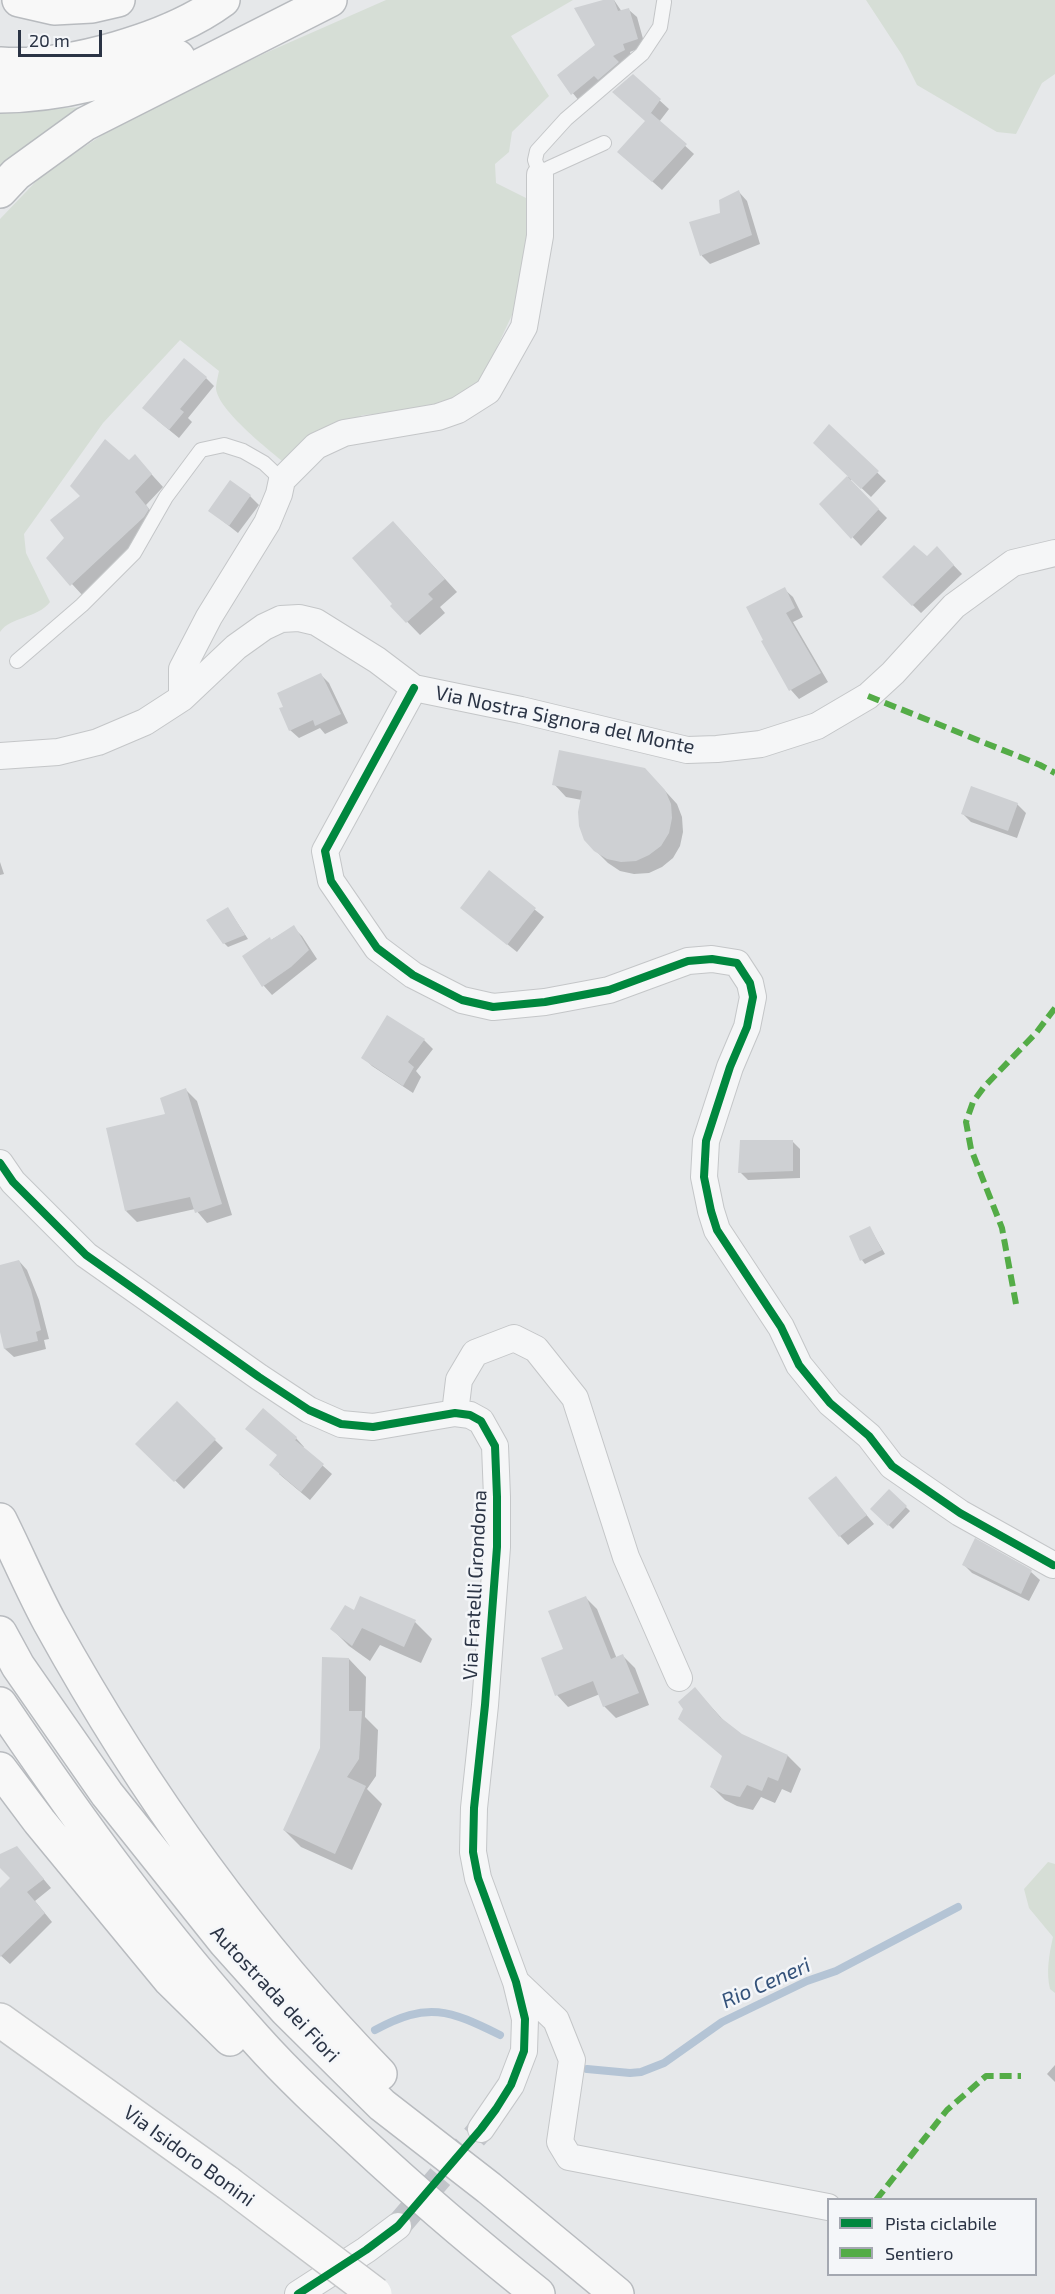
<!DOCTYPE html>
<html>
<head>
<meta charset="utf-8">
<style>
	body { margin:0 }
	#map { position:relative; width:1055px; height:2294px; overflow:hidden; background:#e6e8ea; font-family:"Exo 2",sans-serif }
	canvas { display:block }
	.legend { position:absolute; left:827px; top:2198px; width:210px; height:78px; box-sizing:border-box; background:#f4f6f9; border:2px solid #a4a8b1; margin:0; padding:8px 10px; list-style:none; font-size:18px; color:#2b3445 }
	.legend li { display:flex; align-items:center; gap:12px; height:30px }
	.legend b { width:30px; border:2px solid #a4a8b1 }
	.scale { position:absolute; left:18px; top:30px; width:84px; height:27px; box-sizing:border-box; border:3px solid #2b3445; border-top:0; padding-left:8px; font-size:18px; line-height:21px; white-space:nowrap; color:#2b3445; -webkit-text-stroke:4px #f4f6f9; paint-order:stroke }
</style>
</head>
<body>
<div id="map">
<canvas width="1055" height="2294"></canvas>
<ul class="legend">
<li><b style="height:8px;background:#00873e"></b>Pista ciclabile</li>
<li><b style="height:8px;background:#54ac47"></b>Sentiero</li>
</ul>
<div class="scale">20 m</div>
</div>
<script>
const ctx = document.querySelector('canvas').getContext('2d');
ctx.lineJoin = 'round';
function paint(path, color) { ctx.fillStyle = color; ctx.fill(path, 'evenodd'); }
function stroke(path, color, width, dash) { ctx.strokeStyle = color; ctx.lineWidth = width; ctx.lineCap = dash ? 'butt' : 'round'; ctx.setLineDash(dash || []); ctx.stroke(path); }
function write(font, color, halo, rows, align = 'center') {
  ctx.font = font + ' "Exo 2",sans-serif'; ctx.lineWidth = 5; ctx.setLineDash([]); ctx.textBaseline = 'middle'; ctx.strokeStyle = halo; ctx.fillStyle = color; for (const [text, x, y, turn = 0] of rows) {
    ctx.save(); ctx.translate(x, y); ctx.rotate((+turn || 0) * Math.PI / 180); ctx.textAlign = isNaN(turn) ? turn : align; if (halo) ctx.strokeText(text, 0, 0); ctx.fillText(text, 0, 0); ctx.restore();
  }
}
const green = new Path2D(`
	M386,0h187l-62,36 38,60 -37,36 -3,20 -14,12 1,19 32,16 -2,52 -14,64 -22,47 -15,25 -43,24 -69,4 -49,20 -28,29c-17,-14 -67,-53 -70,-75 0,-5 2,-13 3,-18l-39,-31 -77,83 -79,111 2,19 24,49c-13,17 -39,14 -50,30v-413l44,-46 86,-56 140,-66z
	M866,0h189v74l-13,9 -26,51 -19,-2 -80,-47 -15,-30z
	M85,107l-61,41 -24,22v-59z
	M1048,1862l7,2v129l-5,-4c-4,-17 -1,-34 3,-52l-24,-29 -5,-19z`);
const shadow = new Path2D(`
	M609,0h5l8,12 7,-2 8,7 8,29 -15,6 2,6 -52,44 -21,-26 37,-30z
	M633,76l36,33 -10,13 35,32 -32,36 -34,-30 18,-39z
	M739,192l8,9 13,43 -50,20 -8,-8 -11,-33 31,-9z
	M206,378l8,8 -26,32 4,4 -13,16 -22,-18z
	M829,426l57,55 -15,16 -19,-18 -2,2 37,37 -26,28 -40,-42 28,-28z
	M135,456l28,31 -17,18 14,18 -4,7 -72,67 -36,-39z
	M250,496l9,9 -21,28 -28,-22z
	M406,536l51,56 -17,15 5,6 -25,22 -28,-29z
	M937,548l25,26 -41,39 -37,-36 43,-19z
	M784,589l9,8 10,20 -10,5 35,60 -29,17 -8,-9 -28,-48z
	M321,675l8,8 19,40 -23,11 -5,-6 -21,10 -9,-8z
	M657,782l20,22 5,13 1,15 -3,14 -7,12 -11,9 -13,6 -15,1 -14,-3 -12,-8 -13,-13 -13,-50 -16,-3 -12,-13z
	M1017,804l9,9 -9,25 -46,-16 -9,-9z
	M0,862l4,12 -4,1z
	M489,873l55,44 -27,35 -55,-44z
	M231,913l17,26 -20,8 -4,-4z
	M293,927l9,9 15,23 -45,36 -8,-9 -20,-30z
	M387,1017l37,23 9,9 -17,22 5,6 -8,16 -41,-27 -9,-9z
	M186,1090l11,11 35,114 -25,8 -12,-14 -58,13 -11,-11 41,-96z
	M792,1141l8,8v29l-52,2 -8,-8z
	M870,1228l15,26 -20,10 -3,-4z
	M19,1261l8,9 12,30 10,39 -5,1 2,9 -32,8 -9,-8 -5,-24v-59z
	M177,1403l46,45 -39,41 -47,-45z
	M296,1438l8,9 -1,1 29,26 -22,26 -31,-26z
	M836,1478l38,46 -26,21 -8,-9z
	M889,1491l21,20 -17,18 -21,-20z
	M964,1565l67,7 9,8 -11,21 -57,-28z
	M586,1598l11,11 20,50 6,-3 12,12 14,37 -33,13 -12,-12 -4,-12 -32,13 -11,-12 8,-45z
	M355,1612l60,10 17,17 -11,24 -41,-18 -10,16 -21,-15 -17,-17z
	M349,1659l17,18 -1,40 13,13 -2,46 -9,13 15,15 -30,66 -51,-23 -17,-17 38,-82z
	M695,1689l31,34 15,12 47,21 13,13 -10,24 -9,-4 -7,14 -14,-6 -8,13 -16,-4 -12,-6 -13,-13 11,-30z
	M0,1856l25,1 26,31 -16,13 17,21 -42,42 -10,-9v-65l12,-12 -12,-12z
	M1055,2065v17l-8,-8z`);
const stream = new Path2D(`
	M375,2030c53,-29 74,-20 125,5
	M587,2069l43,4 11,-1 23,-9 58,-41 85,-41 29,-10 122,-64`);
const building = new Path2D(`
	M603,0h11l4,11 11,-3 9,31 -15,5 2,6 -12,6 6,6 -21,18 -4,-4 -23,19 -14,-20 38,-30 -21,-37z
	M633,74l28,25 -13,18 3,-4 36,31 -35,38 -35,-30 28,-31 -33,-29z
	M739,190l13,45 -52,21 -11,-34 31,-9 -1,-13z
	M184,358l23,19 -27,32 4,3 -15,18 -27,-22z
	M829,424l50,47 -18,18 -48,-46z
	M105,439l24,21 6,-6 17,20 -17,18 14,17 -5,8 -74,69 -24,-28 18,-20 -14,-18 30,-24 -10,-10z
	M847,476l32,33 -28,30 -32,-35z
	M230,480l21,15 -22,31 -21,-15z
	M393,521l52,58 -17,15 5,5 -27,24 -16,-17 2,-2 -40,-46z
	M914,545l13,11 10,-10 17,19 -42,41 -30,-29z
	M785,587l10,21 -9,5 35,60 -32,18 -28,-50 2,-1 -17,-33z
	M321,673l20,41 -26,12 -2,-6 -24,11 -10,-23 4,-1 -6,-14z
	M559,750l86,18 20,22 6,14 1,14 -3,15 -8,13 -12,9 -13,6 -15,1 -14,-3 -13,-8 -10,-11 -5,-14 -1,-14 4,-21 -30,-6z
	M971,786l47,17 -10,28 -47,-17z
	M489,870l47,38 -29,37 -47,-37z
	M228,907l17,28 -22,9 -17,-24z
	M294,925l15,25 -18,17 -29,20 -20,-31 28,-19 1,3z
	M387,1015l38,24 -17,23 6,5 -11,19 -42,-28z
	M186,1088l36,116 -27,9 -5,-16 -65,14 -19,-83 59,-14 -5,-16z
	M740,1140h53v31l-55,2z
	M870,1226l12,24 -22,11 -11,-25z
	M19,1260l12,30 10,40 -5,2 2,9 -34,8 -4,-17v-67z
	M177,1401l39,38 -42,43 -39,-38z
	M263,1408l34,29 -2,3 29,24 -23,28 -32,-27 8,-10 -32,-26z
	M836,1476l31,39 -28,22 -31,-39z
	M889,1489l18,17 -19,20 -18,-17z
	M975,1538l57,32 -11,24 -59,-29z
	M360,1596l56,24 -12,27 -42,-19 -10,18 -22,-17 15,-24 9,5z
	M586,1596l25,63 12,-5 16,39 -36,14 -10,-26 -38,15 -14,-38 22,-9 -15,-38z
	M322,1657l27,1v53h13l-3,48 -12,18 19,9 -31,68 -52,-24 37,-82z
	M695,1687l25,30 22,17 46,21 -10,26 -10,-4 -6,14 -15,-6 -7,12 -17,-3 -13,-7 12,-31 -44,-37 5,-10 -5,-7z
	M17,1846l27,33 -17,13 18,21 -45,44v-69l10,-10 -10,-10v-14z`);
const streetTunnel = new Path2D(`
	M398,2226l83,-97`);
const lane = new Path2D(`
	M604,143l-55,25 -9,7 -5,-15 2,-9 29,-32 76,-65 18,-27 4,-25
	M17,661l65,-56 52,-52 32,-56 35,-47 23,-5 19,6 21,12 18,17`);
const street = new Path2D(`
	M414,688l-89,163 6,30 46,67 36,27 49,25 31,7 52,-5 64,-12 79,-29 24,-2 25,4 13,20 3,14 -6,30 -17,40 -24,74 -2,36 7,34 6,19 64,97 18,38 31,38 39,33 23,30 68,47 93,52
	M182,698v-29l27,-52 58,-94 12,-29 3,-14 34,-34 28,-13 94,-16 20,-7 30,-19 36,-64 16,-91v-61
	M0,756l58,-4 40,-10 47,-20 37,-24 54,-51 28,-20 17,-8 18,-1 17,4 61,38 37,28 107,22 166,40 30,-1 44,-5 56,-18 51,-30 25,-23 61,-67 59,-43 42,-10
	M0,1163l13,19 73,73 173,122 50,33 32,14 32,3 82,-14 15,2 11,6 14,25 2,51v50l-12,158 -11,103 -1,44 5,26 38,104 9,37 -1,32 -13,34 -30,44
	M455,1413l4,-33 16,-27 39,-15 22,11 39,49 51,159 53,121
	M516,1982l40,38 16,40 -12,82 9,15 259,50
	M298,2294l68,-44 32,-24`);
const secondary = new Path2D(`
	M0,2020l228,163`);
const highway = new Path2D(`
	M19,0l35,8 38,-2 26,-6
	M0,64c66,5 170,-25 223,-64
	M0,96c65,-1 117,-17 178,-39
	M0,191l16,-17 69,-50 245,-124
	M0,1520c17,34 32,70 50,103 90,163 199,317 330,451
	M0,1633l18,33 89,128 118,148 61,68 96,95 107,83 128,106
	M0,1704c79,117 161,230 256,335 33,37 70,71 107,105 56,52 115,102 175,150
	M0,1769l39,52 131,159 60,59`);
const secondaryBridge = new Path2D(`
	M228,2183l147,111`);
const quiet = new Path2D(`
	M868,696l172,69 15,8
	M1016,1304l-14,-76 -31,-79 -5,-27 7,-20 11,-15 52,-54 19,-25
	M876,2200l71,-90 39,-34h35`);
const cycleway = new Path2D(`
	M414,688l-89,163 6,30 46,67 36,27 49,25 31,7 52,-5 64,-12 79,-29 24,-2 25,4 13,20 3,14 -6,30 -17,40 -24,74 -2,36 7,34 6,19 64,97 18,38 31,38 39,33 23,30 68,47 93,52
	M0,1163l13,19 73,73 173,122 50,33 32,14 32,3 82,-14 15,2 11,6 14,25 2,51v50l-12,158 -11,103 -1,44 5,26 38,104 9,37 -1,32 -13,34 -15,24 -15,20 -83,97 -32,24 -68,44`);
const streetNames = [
	["Via Nostra Signora del Monte",565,720,12],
	["Via Fratelli Grondona",475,1585,-87],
	["Autostrada dei Fiori",275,1994,47],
	["Via Isidoro Bonini",189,2156,36]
];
const waterNames = [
	["Rio Ceneri",766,1983,-24]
];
paint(green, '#d6ded6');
paint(shadow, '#0003');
stroke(stream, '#b4c4d5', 8);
paint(building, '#ced0d3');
stroke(streetTunnel, '#c1c4c9', 26, [26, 13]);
stroke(lane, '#c4c6c8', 16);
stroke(street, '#c4c6c8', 28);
stroke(secondary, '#c4c6c8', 36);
stroke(highway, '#b8bbbf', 36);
stroke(lane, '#f5f6f7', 14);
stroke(street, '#f5f6f7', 26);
stroke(secondary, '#f8f8f8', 33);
stroke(highway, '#f8f8f8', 33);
stroke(secondaryBridge, '#c4c6c8', 36, []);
stroke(secondaryBridge, '#f8f8f8', 33);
stroke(quiet, '#54ac47', 6, [12, 6]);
stroke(cycleway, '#00873e', 8);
write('20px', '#2b3445', '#f4f6f9', streetNames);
write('italic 21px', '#34527a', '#f4f6f9', waterNames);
</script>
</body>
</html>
